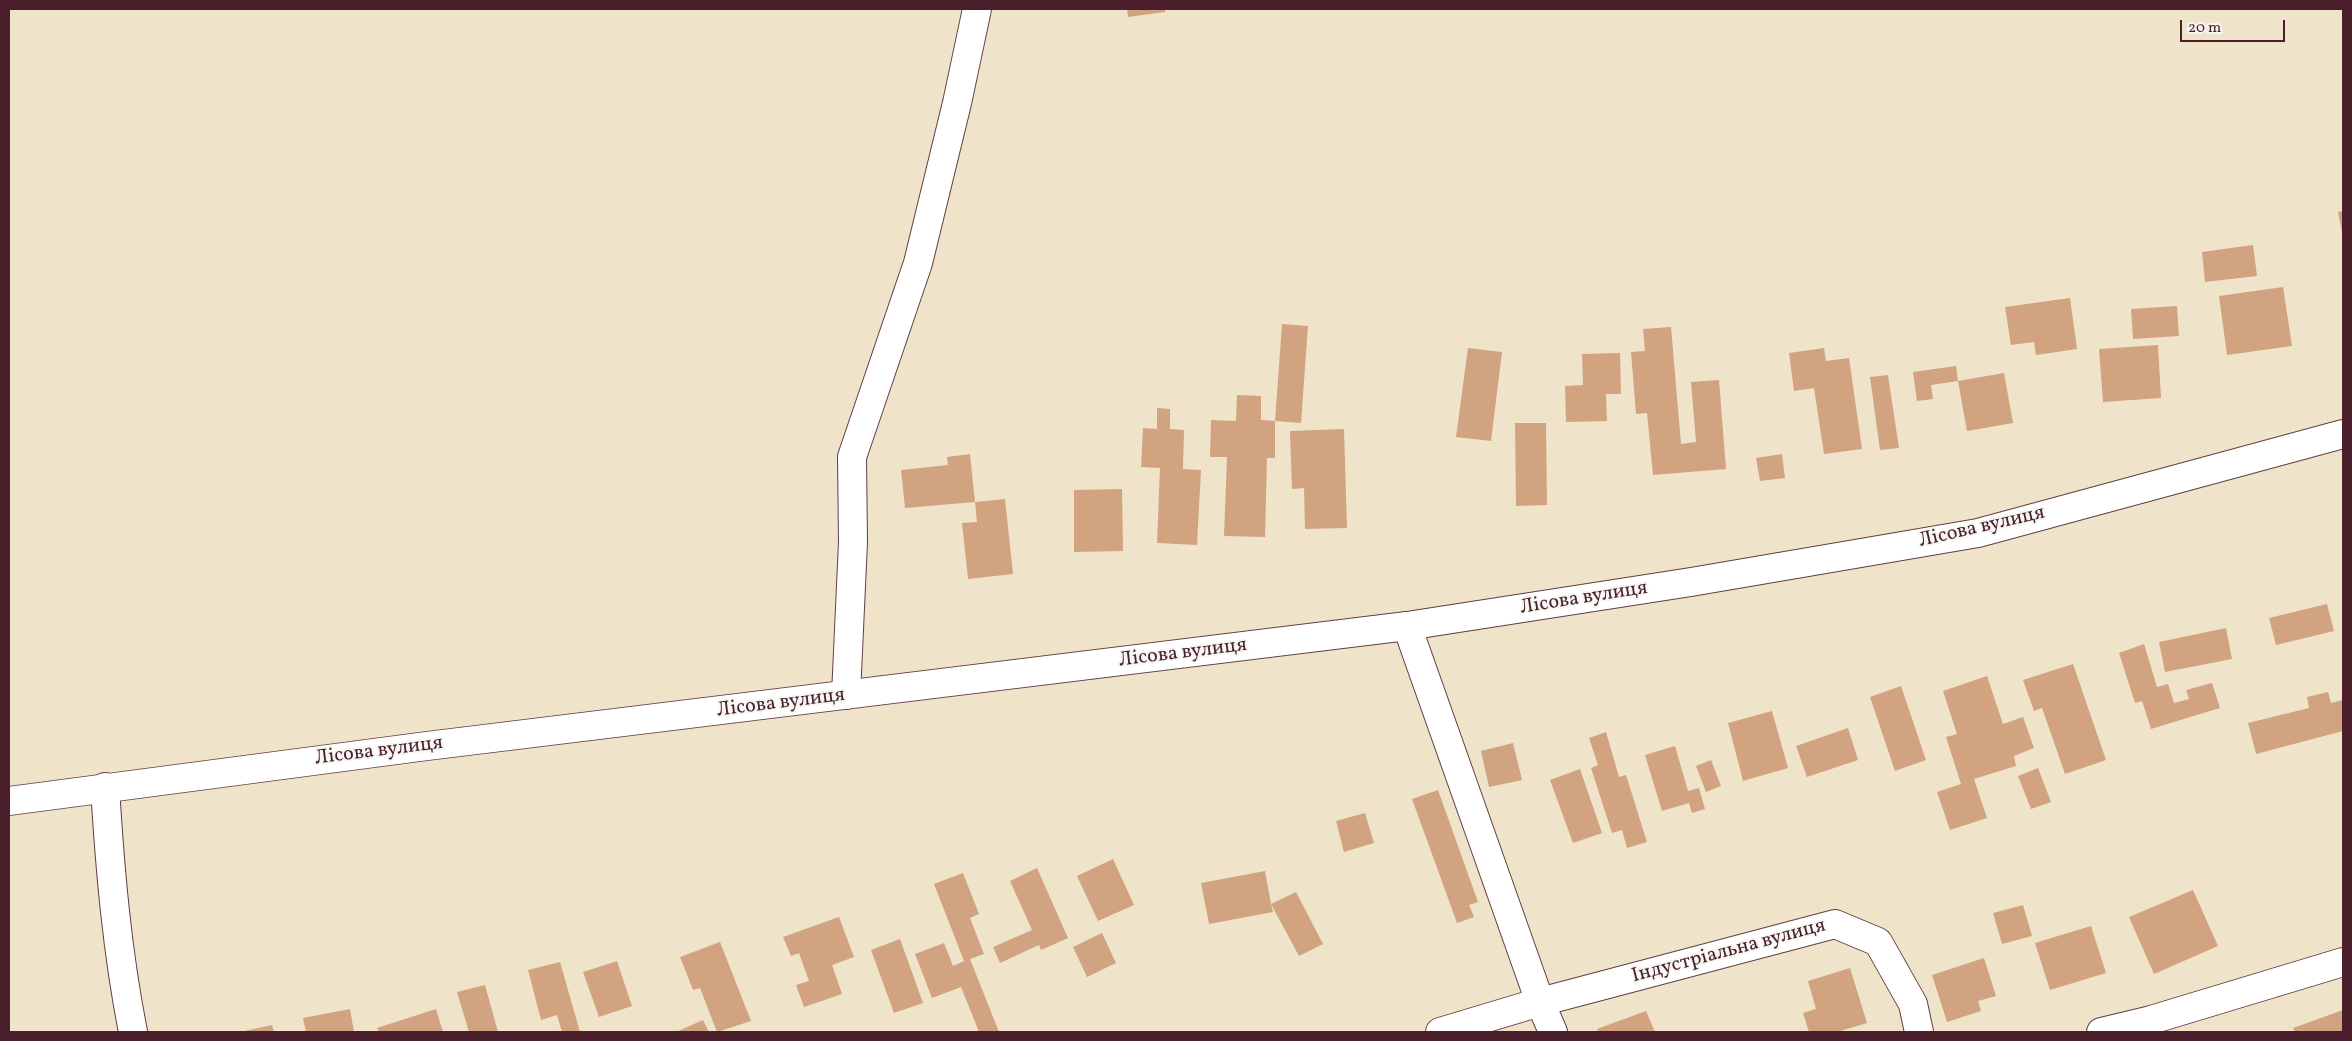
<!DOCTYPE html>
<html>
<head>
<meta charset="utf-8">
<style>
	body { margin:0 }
	#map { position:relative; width:2352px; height:1041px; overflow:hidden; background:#efe4c9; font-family:Vollkorn,serif }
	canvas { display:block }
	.frame { position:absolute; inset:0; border:10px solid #4a1f2b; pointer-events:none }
	.scale { position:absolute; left:2180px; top:20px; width:105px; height:22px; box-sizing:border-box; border:2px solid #4a1f2b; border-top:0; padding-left:6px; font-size:15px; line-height:18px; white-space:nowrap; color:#4a1f2b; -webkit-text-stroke:4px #f6f6f2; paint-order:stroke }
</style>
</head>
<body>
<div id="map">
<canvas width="2352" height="1041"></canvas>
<div class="frame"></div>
<div class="scale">20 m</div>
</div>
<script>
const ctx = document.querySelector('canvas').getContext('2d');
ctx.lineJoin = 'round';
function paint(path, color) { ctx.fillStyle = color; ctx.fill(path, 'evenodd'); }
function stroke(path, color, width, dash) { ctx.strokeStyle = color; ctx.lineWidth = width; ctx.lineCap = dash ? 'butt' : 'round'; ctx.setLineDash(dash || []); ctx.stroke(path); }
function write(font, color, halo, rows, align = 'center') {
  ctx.font = font + ' Vollkorn,serif'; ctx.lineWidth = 4; ctx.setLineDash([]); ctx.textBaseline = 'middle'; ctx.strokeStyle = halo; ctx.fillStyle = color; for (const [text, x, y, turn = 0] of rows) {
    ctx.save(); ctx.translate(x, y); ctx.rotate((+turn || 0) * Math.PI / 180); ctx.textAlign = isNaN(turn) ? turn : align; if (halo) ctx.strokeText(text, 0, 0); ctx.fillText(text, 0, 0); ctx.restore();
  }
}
const building = new Path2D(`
	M1127,9h38v3l-37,5z
	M2343,211v21h-1l-4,-20z
	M2253,245l4,31 -52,6 -3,-30z
	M2283,287l9,59 -65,9 -8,-59z
	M2070,298l7,51 -41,6 -2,-13 -23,3 -6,-38z
	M2177,306l2,30 -46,3 -2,-30z
	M1282,324l26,2 -7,97 -26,-2z
	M1671,327l10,117 15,-2 -5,-60 28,-2 7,89 -73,6 -6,-62 -11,1 -5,-62 14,-1 -2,-22z
	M2158,345l3,53 -58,4 -4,-53z
	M1468,348l34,4 -11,89 -35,-4z
	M1824,348l2,13 23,-3 13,91 -38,5 -10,-66 -20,3 -5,-38z
	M1620,353l1,41h-15l1,27 -41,1 -1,-36 18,-1 -1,-31z
	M1956,366l2,15 -27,4 2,14 -16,2 -4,-29z
	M2004,373l9,50 -46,8 -9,-50z
	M1888,375l11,73 -19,2 -10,-73z
	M1237,395l24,1v24l14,1v37h-8l-2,79 -41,-1 3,-79h-17l1,-37 25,1z
	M1157,408l13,1v20l14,1 -1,39 18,1 -4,75 -40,-2 3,-75 -19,-1 2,-39 14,1z
	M1515,423h31l1,82 -31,1z
	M1344,429l3,99 -42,1 -1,-41 -12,1 -2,-58z
	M970,454l5,48 -70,6 -4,-38 47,-5 -1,-8z
	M1782,454l3,24 -25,3 -4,-23z
	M1122,489l1,62 -49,1v-62z
	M1005,499l8,75 -45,5 -6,-56 15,-1 -2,-20z
	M2327,604l7,27 -58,14 -7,-27z
	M2226,628l6,31 -67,13 -6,-30z
	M2144,644l13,43 11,-3 6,19 15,-4 -3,-9 26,-7 8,25 -69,21 -9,-28 -7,2 -16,-50z
	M2073,664l33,96 -41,14 -23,-66 -8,3 -11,-31z
	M1987,676l16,48 20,-7 11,31 -20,8 2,10 -42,13 13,39 -37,12 -13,-38 24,-8 -15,-47 11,-3 -14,-43z
	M1901,686l25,74 -31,11 -25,-74z
	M2328,692l3,11 12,-3v31l-87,23 -8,-31 61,-15 -2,-11z
	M1772,711l16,57 -45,13 -15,-58z
	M1848,728l10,32 -51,17 -11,-31z
	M1606,732l13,45 7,-2 21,67 -20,6 -5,-18 -10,3 -21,-65 7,-3 -9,-27z
	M1513,743l9,37 -33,7 -8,-36z
	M1675,746l13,45 11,-3 6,21 -13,4 -3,-10 -27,8 -17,-56z
	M1711,760l10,26 -15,6 -10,-26z
	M2038,768l13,34 -20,7 -13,-33z
	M1580,769l22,64 -29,10 -23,-63z
	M1438,790l40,112 -9,3 5,12 -17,6 -45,-124z
	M1365,813l9,30 -30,9 -8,-31z
	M1113,859l21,46 -36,16 -21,-45z
	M1037,868l31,70 -27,12 -2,-5 -39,18 -7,-16 39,-17 -22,-49z
	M1265,871l6,33 25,-12 27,52 -24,12 -28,-52 2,8 -64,12 -8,-41z
	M963,873l16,41 -9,4 14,36 -14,5 29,73h-20l-18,-45 -29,11 -17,-44 29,-11 9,23 11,-5 -30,-77z
	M2193,890l25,56 -64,28 -25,-57z
	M2023,905l9,31 -30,8 -9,-31z
	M839,917l15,40 -22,8 10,29 -38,13 -8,-22 13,-4 -10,-28 -8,3 -8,-19z
	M2091,926l15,47 -56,17 -15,-47z
	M1102,933l14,30 -29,14 -14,-30z
	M900,939l23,64 -29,10 -23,-63z
	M720,942l31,79 -34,11 -17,-44 -7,2 -13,-33z
	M1984,958l12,38 -18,5 3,10 -34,11 -15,-47z
	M617,961l15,45 -33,11 -16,-45z
	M560,962l20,70h-18l-5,-17 -16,5 -13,-50z
	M1850,968l17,55 -30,9h-28l-6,-19 13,-4 -8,-28z
	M485,985l13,47h-29l-12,-40z
	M350,1009l4,23h-48l-3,-14z
	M436,1009l7,23h-64l-2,-4z
	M2343,1010v22h-48l-2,-4z
	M1646,1011l9,21h-57l-1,-3z
	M703,1020l6,12h-33z
	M272,1025l2,7h-30v-1z`);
const minor = new Path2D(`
	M1407,626l133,376 13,30
	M846,695l7,-153 -1,-85 66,-194 39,-160 20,-94
	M105,787c5,83 12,164 28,245
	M1440,1032l100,-30 295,-78 43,18 35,62 6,28
	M2101,1032l50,-12 192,-58`);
const tertiary = new Path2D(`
	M9,801l418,-55 980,-120 284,-44 287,-49 365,-99`);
const streetNames = [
	["Лісова вулиця",1982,528,-13],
	["Лісова вулиця",1584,599,-9],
	["Лісова вулиця",1183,654,-7],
	["Лісова вулиця",781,704,-7],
	["Лісова вулиця",379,752,-7],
	["Індустріальна вулиця",1729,952,-15]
];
paint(building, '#d1a380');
stroke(minor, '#633d43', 30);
stroke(tertiary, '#633d43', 30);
stroke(minor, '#fff', 28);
stroke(tertiary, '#fff', 28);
write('20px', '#4a1f2b', '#f6f6f2', streetNames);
</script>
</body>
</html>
